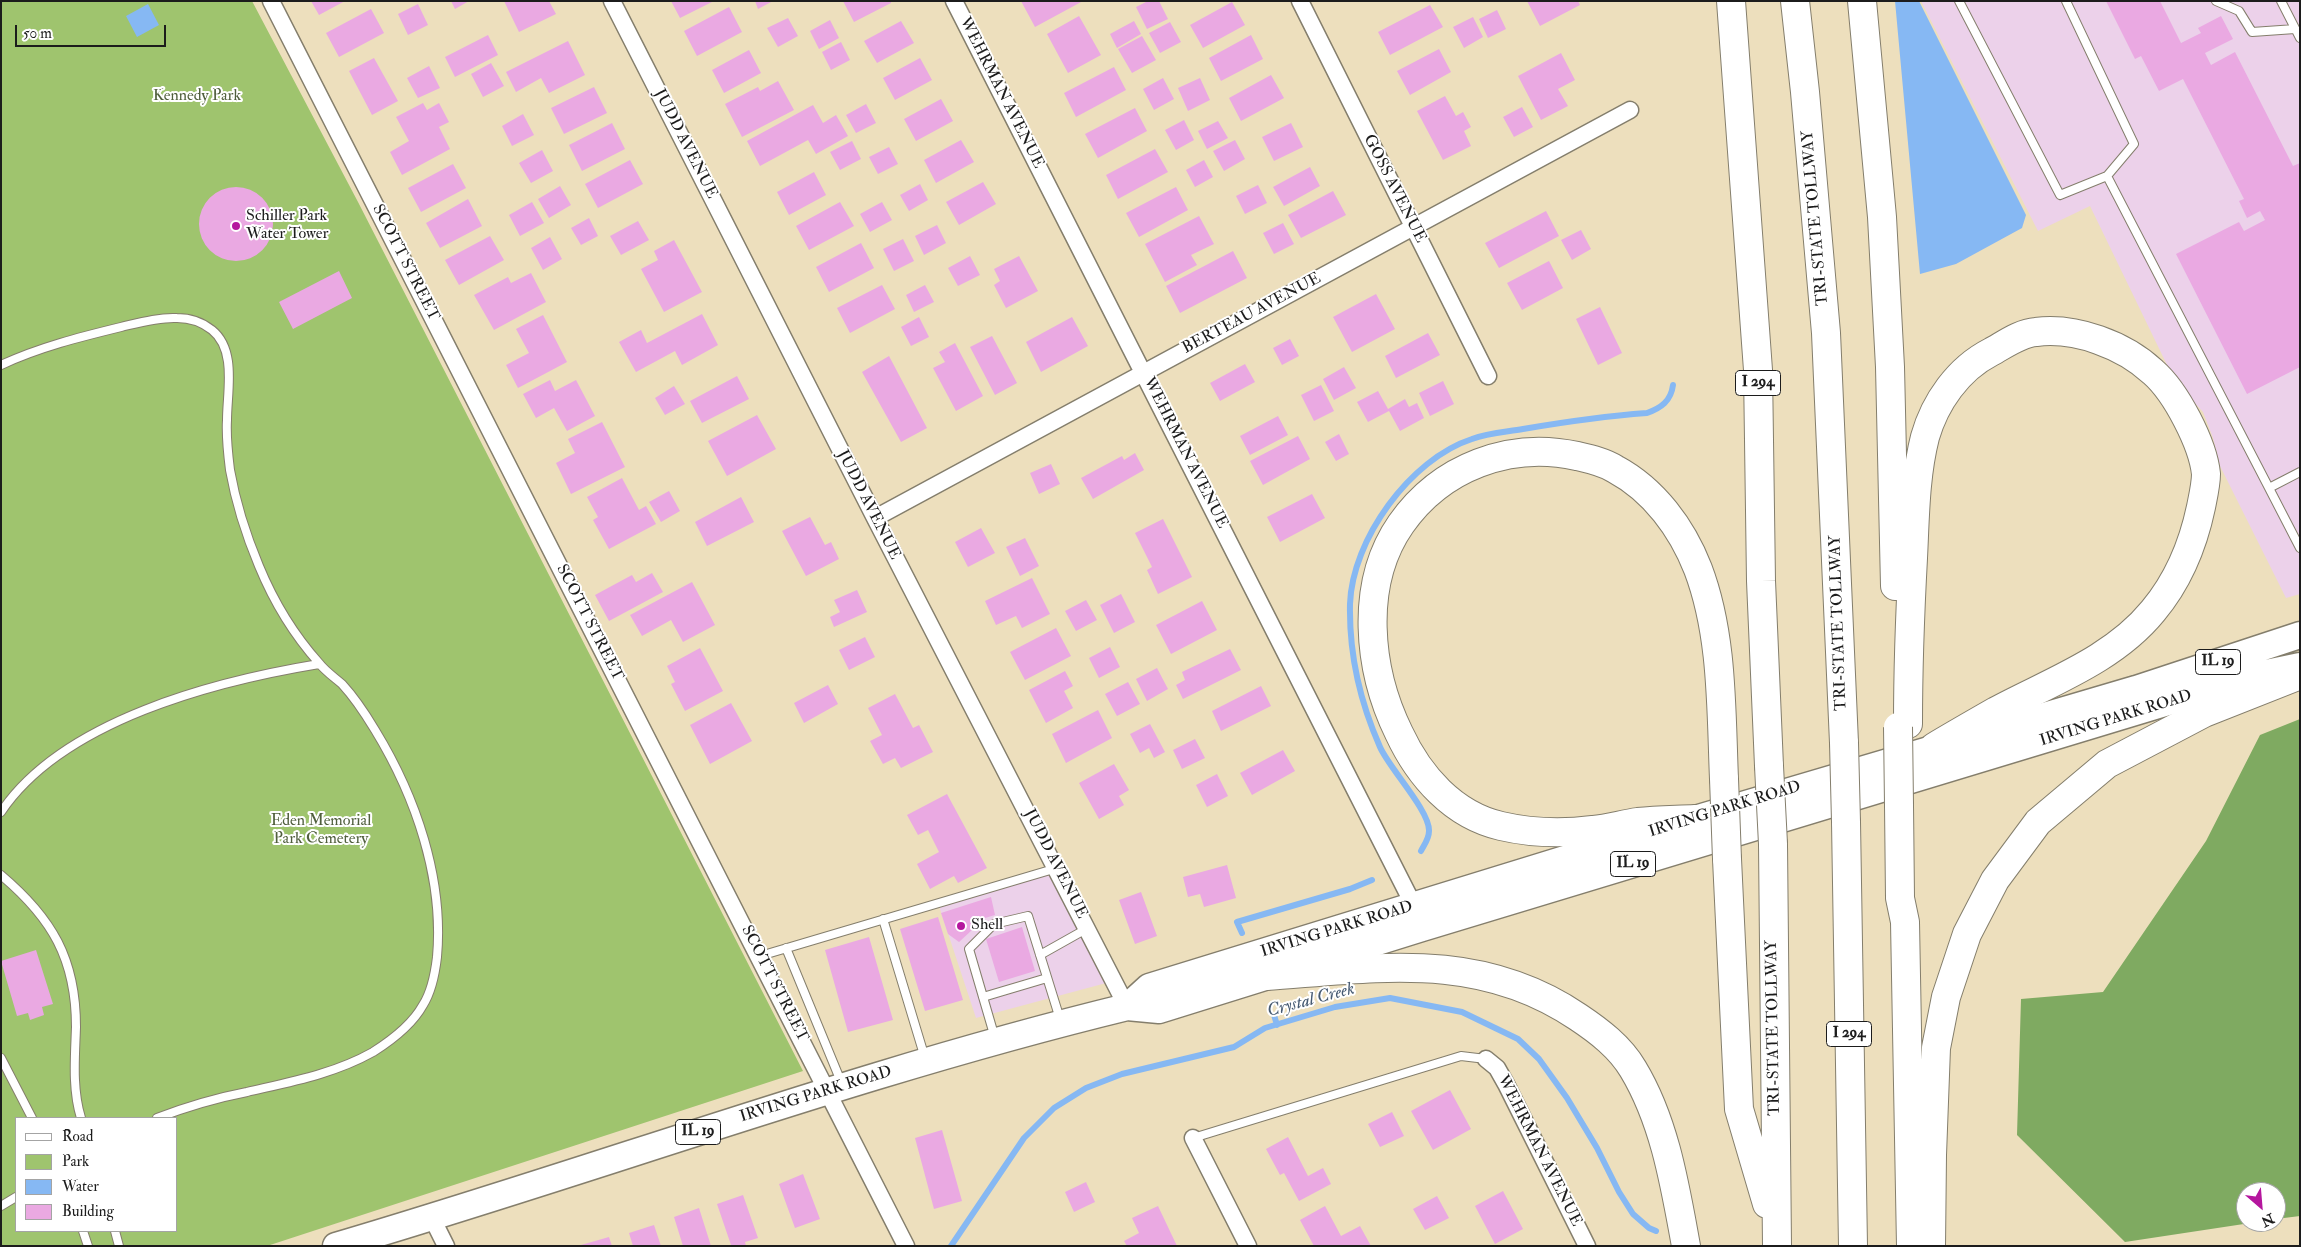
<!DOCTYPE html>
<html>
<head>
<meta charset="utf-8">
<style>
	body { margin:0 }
	#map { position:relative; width:2301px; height:1247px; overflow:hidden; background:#eddfbd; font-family:"IM FELL Double Pica",serif }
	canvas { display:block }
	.frame { position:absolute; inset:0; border:2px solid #1c1c1c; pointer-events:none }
	.legend { position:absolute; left:15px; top:1117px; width:162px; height:115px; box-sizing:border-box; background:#fff; border:1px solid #a4a4a4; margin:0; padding:6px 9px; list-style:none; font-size:15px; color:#1c1c1c }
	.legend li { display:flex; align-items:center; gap:10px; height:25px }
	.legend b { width:25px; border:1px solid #a4a4a4 }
	.north { position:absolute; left:2236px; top:1182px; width:50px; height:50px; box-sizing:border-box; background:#fff; border:1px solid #a4a4a4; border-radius:50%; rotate:153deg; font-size:14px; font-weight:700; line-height:20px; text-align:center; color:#1c1c1c }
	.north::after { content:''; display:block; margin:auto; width:18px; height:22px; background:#b5179e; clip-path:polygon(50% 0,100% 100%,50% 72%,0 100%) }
	.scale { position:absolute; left:15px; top:25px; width:151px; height:22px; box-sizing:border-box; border:2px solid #1c1c1c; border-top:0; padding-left:6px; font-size:15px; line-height:18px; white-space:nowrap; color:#1c1c1c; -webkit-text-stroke:4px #fff; paint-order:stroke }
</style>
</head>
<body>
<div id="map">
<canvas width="2301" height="1247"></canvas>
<div class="frame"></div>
<ul class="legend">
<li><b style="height:6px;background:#fff"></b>Road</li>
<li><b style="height:14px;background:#9fc46e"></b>Park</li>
<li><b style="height:14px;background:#86b8f3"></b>Water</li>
<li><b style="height:14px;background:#eaa9e2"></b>Building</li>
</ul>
<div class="north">N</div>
<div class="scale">50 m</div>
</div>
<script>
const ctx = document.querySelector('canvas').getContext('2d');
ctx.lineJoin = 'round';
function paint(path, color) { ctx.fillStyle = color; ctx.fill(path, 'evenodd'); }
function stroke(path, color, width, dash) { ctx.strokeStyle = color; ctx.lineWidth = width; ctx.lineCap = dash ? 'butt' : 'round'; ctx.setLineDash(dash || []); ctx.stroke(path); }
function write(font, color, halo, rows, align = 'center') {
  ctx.font = font + ' "IM FELL Double Pica",serif'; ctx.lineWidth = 4; ctx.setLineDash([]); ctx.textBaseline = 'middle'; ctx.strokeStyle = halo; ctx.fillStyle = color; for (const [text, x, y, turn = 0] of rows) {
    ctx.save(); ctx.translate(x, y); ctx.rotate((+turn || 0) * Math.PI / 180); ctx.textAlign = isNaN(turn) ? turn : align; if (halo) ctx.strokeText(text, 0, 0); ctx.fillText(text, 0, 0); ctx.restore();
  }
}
const built = new Path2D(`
	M1921,1h379v593l-14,4 -66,-132 -7,-28 -10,-26 -14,-15 -21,-30 -78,-161 -52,25z
	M1053,873l57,109 -134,36 -37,-112z`);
const green = new Path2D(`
	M1,1h251l106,201 445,869 -536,175h-266zM16,1118h160v113h-160z`);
const forest = new Path2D(`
	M2300,719v497l-24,3v-27h-30v30h11l-132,20 -108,-107 4,-136 82,-7 103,-151 54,-106z`);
const water = new Path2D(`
	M1895,1h24l107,214 -4,13 -66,36 -36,10z
	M148,4l11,21 -22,12 -11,-21z`);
const stream = new Path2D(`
	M1421,851c3,-6 8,-12 8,-20 1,-20 -40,-63 -49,-84 -20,-45 -31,-93 -30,-143 2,-64 60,-145 122,-165 16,-6 34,-7 51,-10 41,-7 83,-13 124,-16 14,-5 24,-12 26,-28
	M1242,933l-5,-11 113,-33 22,-9
	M1274,1015l3,10
	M951,1246l73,-108 30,-30 32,-20 36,-14 112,-27 31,-19 70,-21 55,-9 72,14 56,27 21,20 28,39 30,50 22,44 14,22 16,14 7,3`);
const building = new Path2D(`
	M311,1h34l-26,14z
	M451,1h18l-14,8z
	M504,1h45l7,13 -37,18z
	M671,1h43l-34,17z
	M755,1h18l-15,8z
	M843,1h48v2l-37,19z
	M1021,1h62l-48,26z
	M1148,1h11l9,18 -21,10 -11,-22z
	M1527,1h51l2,4 -40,21z
	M2106,1h54l21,42 20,-10 -3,-5 23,-12 12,23 -28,14 6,12 24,-13 58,114 7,-3v204l-53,27 -71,-140 63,-32 5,9 21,-11 -5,-9 -13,7 -8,-17 5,-2 -61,-120 -24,12 -18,-35 -6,3z
	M1232,2l13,23 -42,23 -13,-23z
	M418,4l10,21 -20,10 -10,-21z
	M1430,5l13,22 -53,28 -12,-23z
	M729,7l13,25 -45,24 -13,-25z
	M371,9l13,24 -45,24 -13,-24z
	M1497,10l9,19 -18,9 -9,-19z
	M1079,16l22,39 -33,18 -21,-39z
	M1473,17l10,20 -19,11 -11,-21z
	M788,18l10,18 -20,11 -11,-19z
	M830,20l9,18 -20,11 -9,-18z
	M901,21l13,22 -37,20 -13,-22z
	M1134,21l7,13 -24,14 -7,-14z
	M1170,22l11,20 -21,11 -11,-20z
	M488,35l10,20 -43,22 -10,-20z
	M1251,35l12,24 -42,22 -12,-23z
	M1142,36l14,24 -24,13 -14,-24z
	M568,41l17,34 -36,18 -8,-15 -25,14 -10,-20z
	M841,42l9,18 -19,10 -9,-18z
	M1439,49l12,23 -41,23 -13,-24z
	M749,50l12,23 -37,20 -12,-23z
	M1561,53l14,27 -17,9 10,17 -27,14 -23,-44z
	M374,58l24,43 -26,14 -23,-44z
	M920,58l12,22 -37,20 -12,-22z
	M491,63l13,23 -21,11 -12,-23z
	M429,66l11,22 -22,10 -11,-20z
	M1114,67l12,23 -50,27 -12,-24z
	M1271,75l13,23 -43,23 -12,-23z
	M1163,78l11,21 -20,11 -11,-21z
	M1200,78l10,22 -22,11 -10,-23z
	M778,81l16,29 -52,27 -17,-33 33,-17 2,4z
	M594,87l13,26 -43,21 -13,-26z
	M1445,96l11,20 7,-4 8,15 -7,4 7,15 -28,14 -26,-49z
	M941,99l12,22 -37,20 -12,-22z
	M423,103l4,7 12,-7 10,19 -10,5 11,22 -48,26 -12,-23 19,-11 -13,-24z
	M866,104l10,19 -20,10 -10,-18z
	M813,105l10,18 13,-8 12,21 -32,18 -8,-14 -48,26 -13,-25z
	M1522,107l11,20 -19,10 -11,-20z
	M1135,108l12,23 -49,27 -13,-24z
	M523,114l11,21 -22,11 -10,-20z
	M1184,120l10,20 -18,10 -11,-20z
	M1218,121l10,17 -21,11 -9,-18z
	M612,123l13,26 -43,22 -13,-26z
	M1291,123l12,24 -29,14 -12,-24z
	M961,140l13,22 -38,21 -12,-23z
	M1235,140l10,19 -21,12 -11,-20z
	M852,141l9,18 -21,11 -10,-18z
	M889,147l9,17 -20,10 -9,-17z
	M1155,149l13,23 -50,27 -12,-24z
	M542,150l11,21 -22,12 -12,-20z
	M630,160l13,24 -45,24 -13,-24z
	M1204,160l9,17 -18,10 -9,-17z
	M453,164l13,24 -45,24 -13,-24z
	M1310,167l10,19 -36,20 -11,-19z
	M814,172l12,23 -37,20 -12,-23z
	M983,182l13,22 -37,21 -13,-23z
	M920,184l8,16 -19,11 -9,-16z
	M1258,185l9,18 -22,11 -9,-18z
	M560,186l11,19 -22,13 -11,-19z
	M1176,187l12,23 -49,27 -13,-24z
	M199 224a37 37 0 1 1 74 0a37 37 0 1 1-74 0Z
	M1333,191l13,24 -45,23 -13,-23z
	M468,199l14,27 -42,22 -14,-25z
	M532,202l12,21 -24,13 -11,-21z
	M840,202l14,24 -45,24 -13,-24z
	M882,202l10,18 -22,12 -10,-18z
	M1546,211l13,25 -60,32 -14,-25z
	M1199,216l15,28 -23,11 6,10 -32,17 -20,-38z
	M589,218l9,18 -17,9 -10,-17z
	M638,221l11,19 -28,15 -11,-19z
	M1283,223l11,21 -20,10 -11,-21z
	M937,225l9,18 -22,12 -9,-19z
	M1581,230l10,19 -19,11 -11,-20z
	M490,236l14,24 -45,25 -14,-25z
	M550,237l12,22 -19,11 -12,-22z
	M903,239l11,22 -20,10 -11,-22z
	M674,240l28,52 -38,20 -23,-43 17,-9 -4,-9z
	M861,243l13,25 -45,24 -13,-25z
	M1233,251l14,27 -67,35 -14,-27z
	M970,256l10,19 -22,11 -10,-18z
	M1019,256l19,35 -32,17 -12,-23 6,-4 -6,-12z
	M1549,261l14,27 -41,22 -15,-27z
	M339,271l13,27 -59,31 -14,-27z
	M531,273l15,29 -52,28 -20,-35 34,-18 3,6z
	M882,285l13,24 -45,24 -13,-25z
	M925,285l9,17 -20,10 -8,-17z
	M1376,294l19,35 -43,23 -19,-35z
	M1600,307l22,46 -24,12 -22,-46z
	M702,314l16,31 -36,20 -7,-14 -39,21 -17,-30 22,-12 6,13z
	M543,315l24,47 -49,26 -12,-23 23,-12 -13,-24z
	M919,317l10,20 -18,9 -10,-19z
	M1072,317l16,29 -47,26 -15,-30z
	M1428,333l12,22 -44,23 -11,-22z
	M992,336l25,47 -22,12 -25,-48z
	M1290,339l9,17 -17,9 -9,-17z
	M955,343l28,53 -27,15 -23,-43 12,-6 -6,-10z
	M889,356l38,72 -26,14 -39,-70z
	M1245,364l10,18 -35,19 -10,-18z
	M1344,367l12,21 -22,12 -11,-21z
	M737,376l12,23 -47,24 -12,-22z
	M550,380l5,11 21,-11 19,36 -28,15 -13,-23 -18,10 -13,-24z
	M1443,381l11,23 -24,12 -11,-23z
	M1321,385l13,26 -20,10 -13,-26z
	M674,386l11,18 -20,11 -10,-17z
	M1378,391l10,18 17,-10 4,8 8,-4 7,15 -24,13 -11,-20 -21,11 -11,-20z
	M757,415l19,34 -49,27 -19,-35z
	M1278,416l10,19 -38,20 -10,-19z
	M602,422l23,45 -54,27 -15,-31 19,-10 -7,-14z
	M1339,434l10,20 -13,7 -11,-19z
	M1298,436l12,23 -47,26 -13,-24z
	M1135,453l9,17 -51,29 -12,-21 41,-22 2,4z
	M1051,464l9,20 -21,10 -9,-21z
	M622,478l17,32 7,-4 10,18 -47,25 -16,-29 5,-3 -11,-20z
	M669,491l11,20 -19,11 -12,-20z
	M1312,494l13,24 -45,24 -13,-25z
	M741,497l13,25 -47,24 -12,-24z
	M810,517l15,28 6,-3 8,17 -33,17 -24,-45z
	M1163,519l29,58 -34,17 -11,-24 5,-3 -17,-34z
	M981,528l14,25 -27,14 -13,-25z
	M1025,538l14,28 -19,10 -14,-29z
	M652,573l11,19 -54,29 -14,-26 37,-20 4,7z
	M1032,578l18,36 -28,14 -6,-12 -20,9 -11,-24z
	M692,582l23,43 -32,17 -12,-22 -29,16 -12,-21z
	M857,590l10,22 -33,15 -4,-10 10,-5 -6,-12z
	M1121,594l14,28 -21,11 -14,-28z
	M1086,600l11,20 -21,11 -11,-20z
	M1202,601l15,29 -46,24 -15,-29z
	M1056,628l15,28 -46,24 -15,-28z
	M865,637l10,20 -26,13 -10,-20z
	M1110,647l10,20 -21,11 -10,-20z
	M700,648l23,43 -38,20 -14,-27 4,-2 -8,-16z
	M1230,649l11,21 -58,29 -7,-14 9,-5 -3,-8z
	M1157,668l11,21 -21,12 -11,-22z
	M1065,671l8,15 -9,5 9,17 -27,15 -17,-33z
	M1128,682l12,22 -23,12 -12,-22z
	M828,685l10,19 -34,19 -10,-20z
	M1261,686l10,20 -50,25 -9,-20z
	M895,694l18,34 6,-3 14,27 -32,16 -6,-10 -12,6 -13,-23 12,-6 -14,-27z
	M731,703l21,38 -42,23 -20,-39z
	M1098,710l14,28 -46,25 -14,-29z
	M1150,724l15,28 -11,6 -5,-10 -9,5 -10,-19z
	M1195,739l10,19 -23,11 -9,-19z
	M1283,750l12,21 -43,24 -12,-22z
	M1114,764l15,26 -10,6 5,9 -25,14 -20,-36z
	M1217,774l11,22 -21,11 -11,-22z
	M947,794l40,74 -29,15 -4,-7 -24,13 -13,-25 22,-12 -11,-22 -10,5 -11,-20z
	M1227,865l9,33 -32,9 -4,-13 -12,3 -5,-20z
	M1141,892l16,44 -22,8 -16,-44z
	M991,897l4,18 -10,3 -26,24 -11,-8 -7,-21z
	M938,917l25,83 -38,11 -25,-82z
	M1022,927l13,44 -36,11 -13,-43z
	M869,937l24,83 -45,12 -23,-82z
	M36,950l17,54 -11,3 2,8 -14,5 -2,-7 -11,3 -16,-55z
	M1450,1090l21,39 -38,21 -22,-39z
	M1392,1112l12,24 -24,11 -12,-23z
	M942,1130l20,71 -28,8 -19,-71z
	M1288,1137l20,39 15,-8 8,16 -32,17 -15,-28 -4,2 -14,-26z
	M803,1174l17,45 -25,9 -16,-44z
	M1086,1182l9,20 -21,10 -9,-20z
	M1503,1191l20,38 -28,15 -20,-38z
	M743,1195l15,43 -13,4 1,4 -15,-1 -14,-41z
	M1437,1196l12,22 -24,12 -12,-21z
	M1158,1206l19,40h-50l-3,-5 15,-8 -7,-15z
	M1325,1206l16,30 19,-10 11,20h-57l-14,-26z
	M699,1208l12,38h-28l-9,-29z
	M654,1225l7,21h-28l-4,-13z
	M609,1237l3,9h-31v-1z`);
const service = new Path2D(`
	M1959,1l101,194 47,-19
	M2066,1l68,143 -27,32 162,312
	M2216,1l23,10 13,21 43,-3
	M2281,1l19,37
	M1,365c39,-18 79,-28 120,-38 17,-4 38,-10 56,-9 12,0 25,4 35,12 25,20 15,62 15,90 -1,16 1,34 3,50 6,34 16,65 29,96 14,34 35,69 60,97 6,8 15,14 23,21 12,13 24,31 33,46 41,67 69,149 62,227 -2,17 -5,34 -14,48 -11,20 -31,35 -50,47 -39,22 -83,30 -126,40 -31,6 -61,15 -90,26
	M2300,472l-31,16 31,60
	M1,812c62,-92 215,-131 318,-148
	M1,875c51,43 75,84 75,152 -1,30 -4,62 5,91
	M883,919l42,139
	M786,948l56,136
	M1040,955l48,-27
	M760,956l297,-88
	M983,997l64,-19
	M995,1038l-26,-89 25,-25 34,-8 32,103
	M1,1058l31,60
	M1193,1138l268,-82 25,3
	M1,1206l15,-9
	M83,1231l5,15
	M115,1231l4,15`);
const minor = new Path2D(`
	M271,1l635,1245
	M612,1l263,517 252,489
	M954,1l460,905
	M1300,1l188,375
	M875,518l755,-408
	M1486,1059l11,9 9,16 81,162
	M1193,1138l55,108
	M432,1218l14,28`);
const primary = new Path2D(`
	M1127,1007l22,-20 546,-168 441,-130 164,-54
	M336,1246c265,-78 524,-174 791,-239l32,3 263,-82 835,-253 43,-9`);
const motorway = new Path2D(`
	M1731,1l27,369 3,211 8,185
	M1795,1l10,91 21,241 18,410
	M1862,1l20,216 8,150 5,219
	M1908,724c0,-55 2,-111 5,-166 2,-39 2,-82 12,-121 10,-35 33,-68 66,-85 13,-7 29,-19 45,-20 40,-5 88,13 117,40 23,20 50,72 53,102 0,10 -3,23 -5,33 -8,38 -22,73 -48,104 -40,49 -103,71 -157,100 -21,12 -42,24 -62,36
	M1899,805l1,93 5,24 6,324
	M1695,819c-19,1 -38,1 -57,3 -15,2 -30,7 -45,8 -31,4 -62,3 -92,-4 -48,-11 -82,-50 -102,-93 -31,-63 -40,-149 2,-209 40,-57 109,-83 176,-68 13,3 27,6 38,13 39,21 67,59 83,100 25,66 23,140 26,210
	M1846,822l7,424
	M1773,844l4,402
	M1727,859l12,250 28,95
	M1266,976c112,-8 213,-26 312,41 21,14 42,30 55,52 32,53 42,117 53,177
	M1931,1246l1,-91 4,-107 10,-51 21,-63 28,-54 43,-58 69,-58 97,-51 96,-38`);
const motorwayBridge = new Path2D(`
	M1898,727l1,78
	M1844,743l2,79
	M1769,766l4,78
	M1724,779l3,80`);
const markers = [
	[236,226,5,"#b5179e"],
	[961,926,5,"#b5179e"]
];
const shields = [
	[1758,383,45],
	[2218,662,45],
	[1633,864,45],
	[1849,1034,45],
	[698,1132,45]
];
const shieldNames = [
	["I 294",1758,383],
	["IL 19",2218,662],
	["IL 19",1633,864],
	["I 294",1849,1034],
	["IL 19",698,1132]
];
const streetNames = [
	["WEHRMAN AVENUE",1001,93,63],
	["JUDD AVENUE",685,144,63],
	["GOSS AVENUE",1394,189,63],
	["TRI-STATE TOLLWAY",1816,218,-95],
	["SCOTT STREET",405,263,63],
	["BERTEAU AVENUE",1252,314,-28],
	["WEHRMAN AVENUE",1185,453,63],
	["JUDD AVENUE",868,505,63],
	["SCOTT STREET",589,623,63],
	["TRI-STATE TOLLWAY",1839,623,-92],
	["IRVING PARK ROAD",2116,719,-17],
	["IRVING PARK ROAD",1725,810,-17],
	["JUDD AVENUE",1055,864,63],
	["IRVING PARK ROAD",1337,930,-17],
	["SCOTT STREET",774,984,63],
	["TRI-STATE TOLLWAY",1774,1028,-91],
	["IRVING PARK ROAD",816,1095,-17],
	["WEHRMAN AVENUE",1539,1151,63]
];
const parkNames = [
	["Kennedy Park",197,97],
	["Eden Memorial",321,822],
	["Park Cemetery",321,840]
];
const poiNames = [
	["Schiller Park",246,217],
	["Water Tower",246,235],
	["Shell",971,926]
];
const waterNames = [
	["Crystal Creek",1311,1001,-15]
];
paint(built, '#ecd1ea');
paint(green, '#9fc46e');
paint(forest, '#7faa61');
paint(water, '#86b8f3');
stroke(stream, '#86b8f3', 6);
paint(building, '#eaa9e2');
stroke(service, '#847e6c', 10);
stroke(minor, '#847e6c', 19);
stroke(primary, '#847e6c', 29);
stroke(motorway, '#847e6c', 30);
stroke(service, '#fff', 8);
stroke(minor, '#fff', 16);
stroke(primary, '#fff', 26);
stroke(motorway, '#fff', 28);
stroke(motorwayBridge, '#847e6c', 30, []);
stroke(motorwayBridge, '#fff', 28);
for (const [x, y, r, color] of markers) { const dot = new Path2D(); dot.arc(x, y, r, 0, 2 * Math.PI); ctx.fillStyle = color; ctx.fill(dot); stroke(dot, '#fff', 2); }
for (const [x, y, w] of shields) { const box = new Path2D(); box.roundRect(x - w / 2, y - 12.5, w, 25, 4); ctx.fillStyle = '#fff'; ctx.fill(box); stroke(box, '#1c1c1c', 1); }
write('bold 15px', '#1c1c1c', null, shieldNames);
write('16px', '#1c1c1c', '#fff', streetNames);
write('16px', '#505f3d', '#fff', parkNames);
write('16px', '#1c1c1c', '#fff', poiNames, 'left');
write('italic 18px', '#465a72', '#fff', waterNames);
</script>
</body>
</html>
